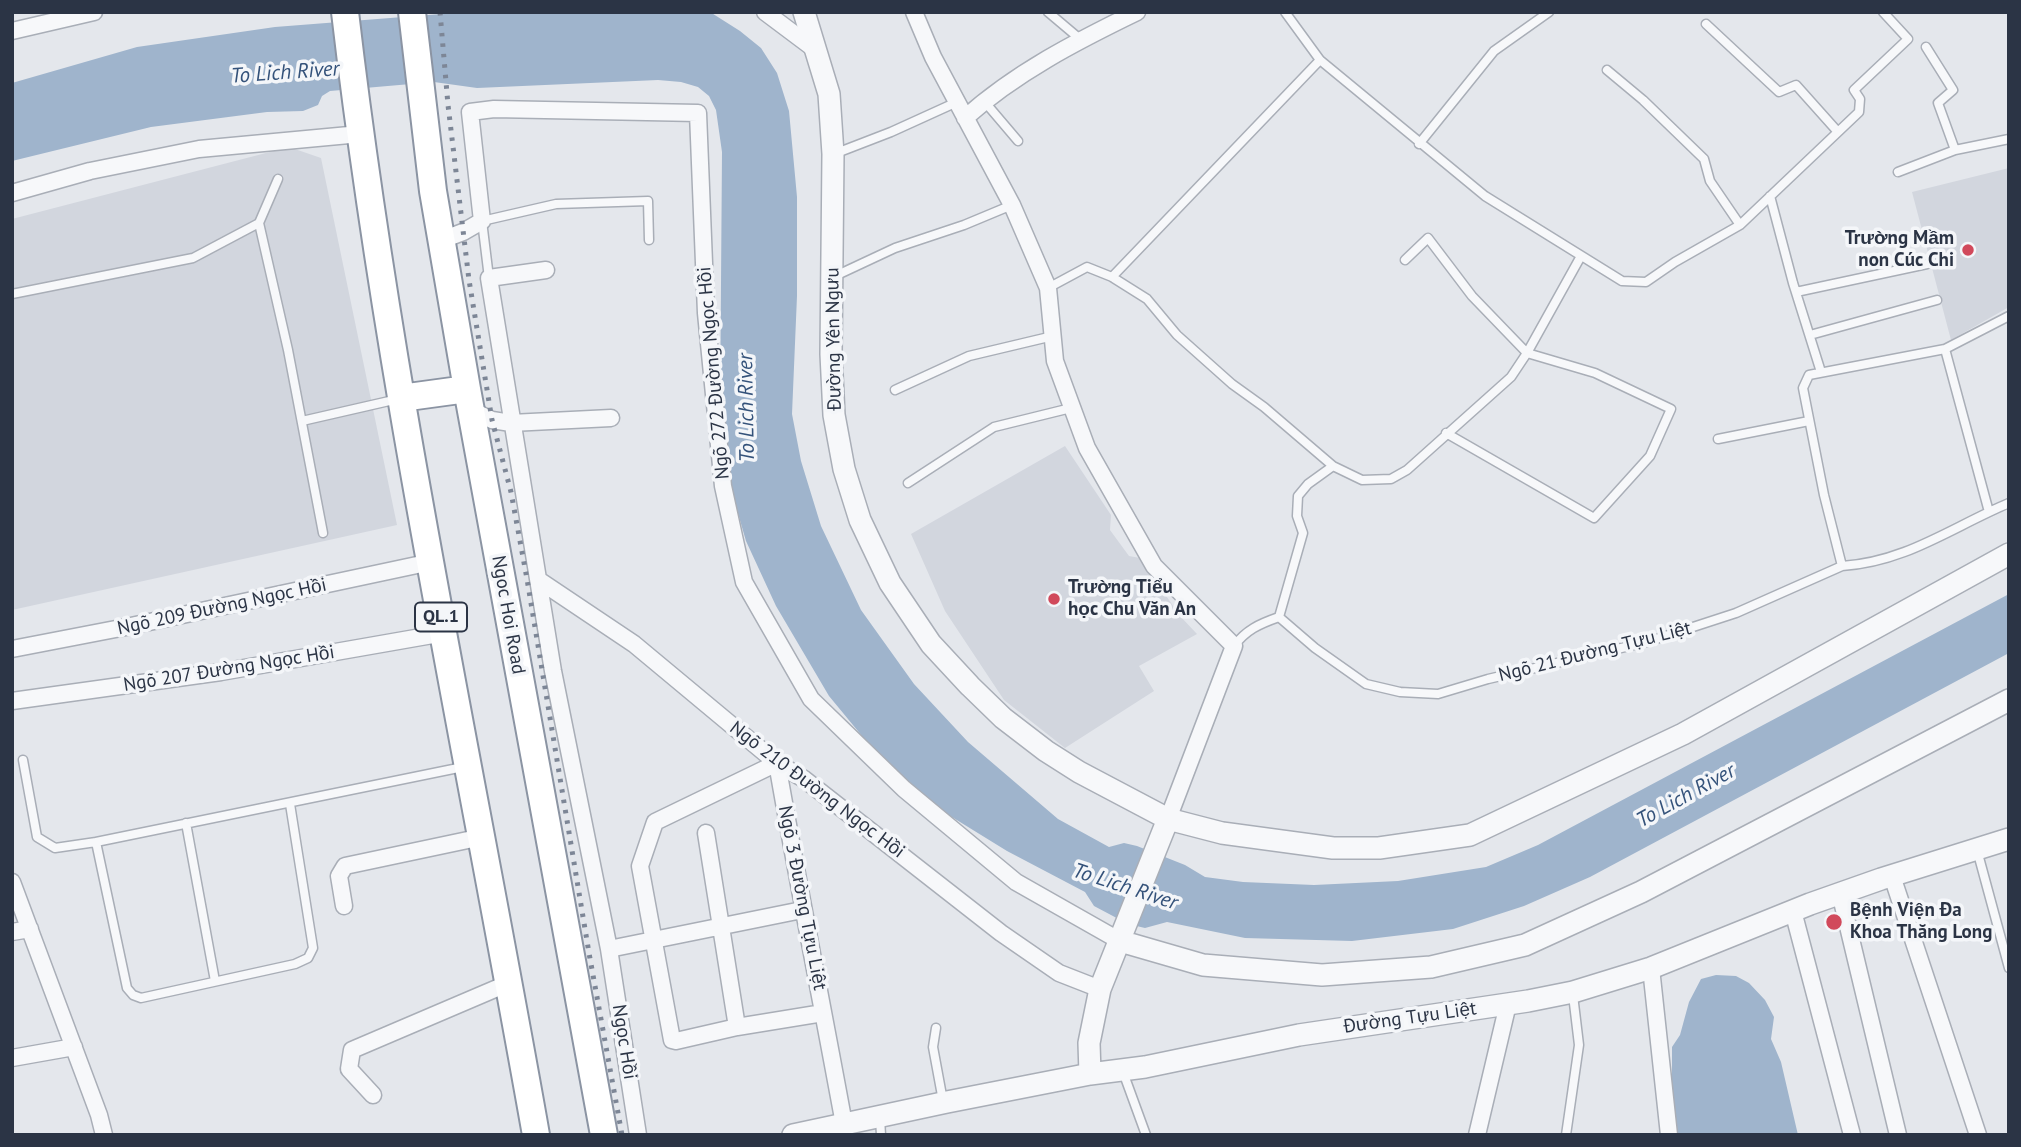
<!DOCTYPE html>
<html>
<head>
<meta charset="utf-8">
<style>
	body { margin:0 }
	#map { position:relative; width:2021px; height:1147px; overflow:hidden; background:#e4e7ec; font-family:"PT Sans",sans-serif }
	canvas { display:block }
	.frame { position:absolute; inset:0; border:14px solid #2b3445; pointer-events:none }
</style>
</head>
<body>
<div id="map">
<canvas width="2021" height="1147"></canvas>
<div class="frame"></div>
</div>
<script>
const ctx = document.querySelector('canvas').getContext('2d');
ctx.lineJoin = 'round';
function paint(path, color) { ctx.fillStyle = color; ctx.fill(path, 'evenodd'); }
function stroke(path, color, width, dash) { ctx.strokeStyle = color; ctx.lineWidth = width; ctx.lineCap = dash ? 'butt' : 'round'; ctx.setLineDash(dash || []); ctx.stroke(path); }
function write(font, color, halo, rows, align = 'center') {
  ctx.font = font + ' "PT Sans",sans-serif'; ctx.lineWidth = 7; ctx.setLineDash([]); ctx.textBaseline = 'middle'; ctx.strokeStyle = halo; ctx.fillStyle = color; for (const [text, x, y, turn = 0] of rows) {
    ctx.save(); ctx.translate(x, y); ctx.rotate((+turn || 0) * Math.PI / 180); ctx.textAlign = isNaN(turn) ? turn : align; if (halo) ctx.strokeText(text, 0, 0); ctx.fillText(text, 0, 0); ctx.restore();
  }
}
const built = new Path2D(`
	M289,147l32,11 76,367 -385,85v-391z
	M2009,168v139l-58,33 -39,-148z
	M1065,446l46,69 -1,15 19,26 11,2 40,58 17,18 -58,32 15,25 -89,57 -61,-48 -59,-89 -34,-77z`);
const water = new Path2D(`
	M467,12h243l30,19 21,17 16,25 12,38 8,86v99l-5,118 9,47 20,65 40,84 53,74 54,58 90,77 51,28 15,-4 13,3 48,19 20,12 38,5 71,3 84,-4 88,-14 52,-22 471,-251v59l-419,224 -66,29 -71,23 -101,12 -107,-3 -78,-16 -22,6 -17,-4 -34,-18 -9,-14 -78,-41 -60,-37 -66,-55 -52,-63 -53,-90 -30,-65 -20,-69 -6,-57 2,-263 -6,-42 -7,-14 -11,-9 -17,-5 -23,-2 -181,8 -43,-6 -104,9 -8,5 -4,9 -15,6 -36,1 -116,15 -139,34v-78l125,-36 138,-20z
	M1716,975l20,1 13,7 16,17 9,17 -3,22 10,23 17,73h-122l-4,-25v-63l8,-12 9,-33 12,-23z`);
const service = new Path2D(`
	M1048,12l32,27
	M1285,12l35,48 165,136 137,85 24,1 29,-20 65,-37 119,-113 1,-13 -6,-9 54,-51 -25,-27
	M1706,24l73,68 17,-7 42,47
	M1926,47l27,43 -15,13 17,47
	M1607,70l36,30 61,59 6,22 30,44
	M984,101l34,40
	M1419,144l75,-93 55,-39
	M834,154l57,-22 66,-30
	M1898,172l57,-22 54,-11
	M1770,196l23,87 28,89
	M259,223l29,127 35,183
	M1405,260l23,-22 44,58 55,57 54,-97
	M833,277l62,-29 69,-23 48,-20
	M1112,277l208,-217
	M489,278l-7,-57 74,-17 92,-3 1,39
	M1048,288l39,-21 25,10 35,22 30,36 55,49 32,23 69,59
	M1796,292l131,-28
	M12,294l181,-36 66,-35 19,-44
	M1810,335l127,-35
	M1945,349l44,163
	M895,390l74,-34 84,-20
	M302,421l96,-22
	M1718,439l91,-18
	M908,483l86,-56 77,-19
	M1842,566c64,-4 110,-39 167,-63
	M1279,617l36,31 51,36 34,8 38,2 50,-15 159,-37 89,-29 106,-47 -18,-71 -21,-107 6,-13 136,-26 64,-33
	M1279,617l24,-84 -6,-17 1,-20 10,-12 25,-18 29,14 29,-1 16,-9 104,-93 16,-24 68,20 76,36 -21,47 -56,62 -148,-85
	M1234,646c12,-16 25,-22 45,-29
	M23,760l14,77 18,11 41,-6 367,-75
	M186,823l29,158
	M96,842l31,146 6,7 8,3 154,-34 13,-6 5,-10 -23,-144
	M1977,850l32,118
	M936,1028l-3,19 10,54
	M1123,1072l23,63
	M880,1119l1,16
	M1566,1135l13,-90 -6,-50`);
const minor = new Path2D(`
	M765,12l52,39
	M914,12l19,45 79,148 36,83 7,73 32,87 67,118 80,80 -66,173
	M12,31l82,-19
	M965,118c50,-45 112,-77 172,-106
	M12,193l78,-22 109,-22 161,-15
	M442,240l21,-8 19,-11 -12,-109 24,-3 204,4 8,200 17,173 21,96 67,117 93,90 112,93 104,59
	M546,270l-57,8 64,393 56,278 29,186
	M471,410l21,10 19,3 100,-5
	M540,581l94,63 143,119 27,16 197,154 58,40 41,16
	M12,649l114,-22 305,-65
	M12,701l209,-29 223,-39
	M706,833l31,194
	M1892,876l86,259
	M12,882l87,233 5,20
	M1840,893l58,242
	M344,906l-5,-30 6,-10 137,-29
	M1793,911l59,224
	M12,932l18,-3
	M609,949l193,-39
	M1651,968l18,167
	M823,1013l-86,14 -61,14 -4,-1 -32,-174 15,-44 122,-59c21,121 45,241 67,361
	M12,1058l62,-11
	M373,1095l-24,-26 3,-19 157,-67
	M1477,1135l31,-131`);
const tertiary = new Path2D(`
	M804,12l25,82 4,60 -2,200 3,61 10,54 16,51 30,63 41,61 39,42 33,32 43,33 33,21 89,47 54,14 111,15h46l91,-13 213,-101 326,-180
	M1120,941l83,24 119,10 109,-8 94,-22 116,-53 368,-192
	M1090,1074l-1,-31 11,-54 68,-170
	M793,1135l154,-33 143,-28 55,-7 154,-32 229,-34 45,-9 78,-24 159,-64 71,-25 128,-40`);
const trunk = new Path2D(`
	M345,12c44,377 125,749 191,1123
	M412,12l21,179 34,198 137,746
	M401,398l66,-9`);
const rail = new Path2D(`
	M440,12l8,93 21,175 23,140 19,72 16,87 62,374 33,182`);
const markers = [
	[1968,250,7,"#d1495b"],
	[1054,599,7,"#d1495b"],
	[1834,922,9,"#d1495b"]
];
const shields = [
	[441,617,52]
];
const shieldNames = [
	["QL.1",441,617]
];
const poiNames = [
	["Trường Mầm",1954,239,"right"],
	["non Cúc Chi",1954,261,"right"],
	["Trường Tiểu",1068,588],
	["học Chu Văn An",1068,610],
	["Bệnh Viện Đa",1850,911],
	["Khoa Thăng Long",1850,933]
];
const streetNames = [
	["Đường Yên Ngưu",834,339,-91],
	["Ngõ 272 Đường Ngọc Hồi",714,373,-95],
	["Ngõ 209 Đường Ngọc Hồi",222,607,-12],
	["Ngoc Hoi Road",508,615,80],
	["Ngõ 21 Đường Tựu Liệt",1595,652,-14],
	["Ngõ 207 Đường Ngọc Hồi",229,669,-9],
	["Ngõ 210 Đường Ngọc Hồi",817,790,37],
	["Ngõ 3 Đường Tựu Liệt",802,898,79],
	["Đường Tựu Liệt",1410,1018,-8],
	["Ngọc Hồi",624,1042,81]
];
const waterNames = [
	["To Lich River",285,73,-4],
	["To Lich River",747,408,-91],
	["To Lich River",1686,796,-29],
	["To Lich River",1125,887,18]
];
paint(built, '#d2d6de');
paint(water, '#9fb4cc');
stroke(service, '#a9aeb7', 11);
stroke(minor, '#a9aeb7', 19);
stroke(tertiary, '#a9aeb7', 24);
stroke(trunk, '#8b94a3', 30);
stroke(service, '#f7f8fa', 8);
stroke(minor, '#f7f8fa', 16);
stroke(tertiary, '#f7f8fa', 21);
stroke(trunk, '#fff', 26);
stroke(rail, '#7d8696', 5, [3.5, 7]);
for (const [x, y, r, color] of markers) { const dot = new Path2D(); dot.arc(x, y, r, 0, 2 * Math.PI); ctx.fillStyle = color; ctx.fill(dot); stroke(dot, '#f4f6f9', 2.5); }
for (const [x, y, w] of shields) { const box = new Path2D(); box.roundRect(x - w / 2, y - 14.5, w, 29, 5); ctx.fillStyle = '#f4f6f9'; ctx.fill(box); stroke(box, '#2b3445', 2); }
write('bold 18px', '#2b3445', null, shieldNames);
write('bold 19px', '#2b3445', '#f4f6f9', poiNames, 'left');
write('19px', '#2b3445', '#f4f6f9', streetNames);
write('italic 21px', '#34527a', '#f4f6f9', waterNames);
</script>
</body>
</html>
